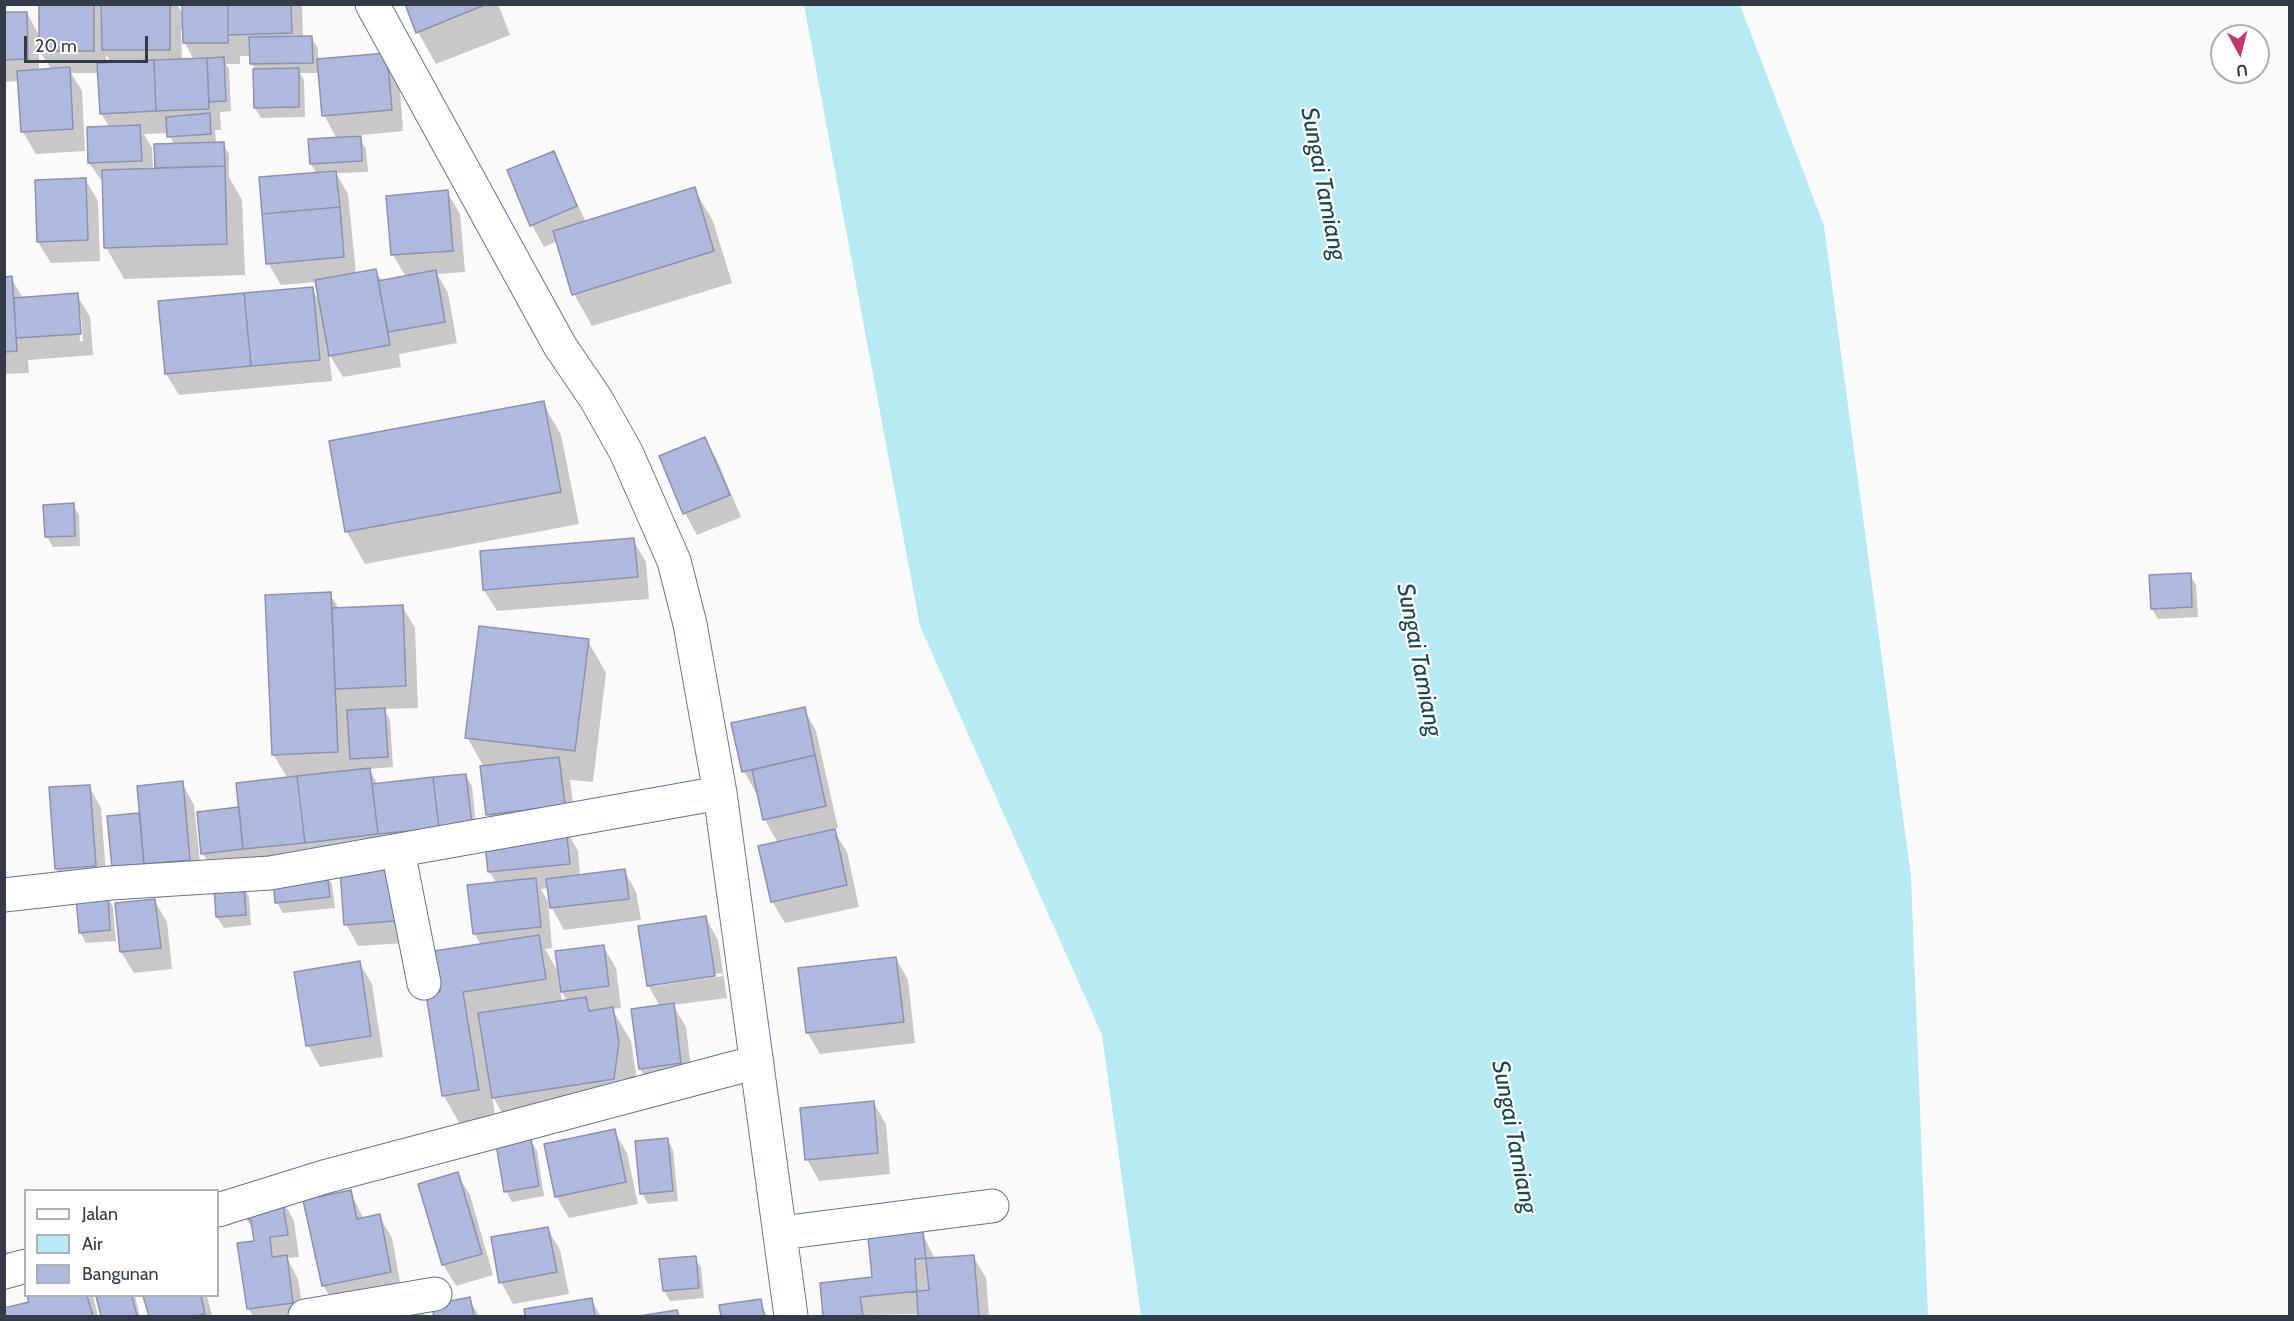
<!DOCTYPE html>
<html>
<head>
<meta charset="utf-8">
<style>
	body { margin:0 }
	#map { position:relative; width:2294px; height:1321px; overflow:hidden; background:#fafafa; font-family:Cabin,sans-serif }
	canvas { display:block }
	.frame { position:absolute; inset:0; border:6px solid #323b47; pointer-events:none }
	.legend { position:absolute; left:24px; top:1189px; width:195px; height:108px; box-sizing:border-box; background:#fff; border:2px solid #adb1b5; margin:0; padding:8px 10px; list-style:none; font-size:18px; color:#323b47 }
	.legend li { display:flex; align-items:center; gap:12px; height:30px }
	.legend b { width:30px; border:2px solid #adb1b5 }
	.north { position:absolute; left:2210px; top:24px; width:60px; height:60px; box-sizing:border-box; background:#fff; border:2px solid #adb1b5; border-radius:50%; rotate:173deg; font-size:16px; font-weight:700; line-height:24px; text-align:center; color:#323b47 }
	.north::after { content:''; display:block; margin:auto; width:21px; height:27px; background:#c03772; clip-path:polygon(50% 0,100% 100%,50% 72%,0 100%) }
	.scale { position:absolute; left:24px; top:36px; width:124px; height:27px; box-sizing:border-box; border:3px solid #323b47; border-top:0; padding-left:8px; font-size:18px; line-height:21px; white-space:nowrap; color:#323b47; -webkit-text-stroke:4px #fff; paint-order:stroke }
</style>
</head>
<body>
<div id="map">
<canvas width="2294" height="1321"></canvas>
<div class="frame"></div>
<ul class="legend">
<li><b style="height:8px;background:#fff"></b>Jalan</li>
<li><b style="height:16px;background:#b6eaf5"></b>Air</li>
<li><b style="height:16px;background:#b0b8de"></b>Bangunan</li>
</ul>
<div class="north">U</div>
<div class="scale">20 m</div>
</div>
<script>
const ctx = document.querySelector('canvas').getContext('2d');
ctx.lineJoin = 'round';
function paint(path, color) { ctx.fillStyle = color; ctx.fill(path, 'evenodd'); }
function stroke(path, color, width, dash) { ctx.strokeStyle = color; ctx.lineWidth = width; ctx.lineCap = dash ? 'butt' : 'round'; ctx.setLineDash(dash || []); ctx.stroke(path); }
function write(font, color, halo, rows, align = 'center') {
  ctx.font = font + ' Cabin,sans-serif'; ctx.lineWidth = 4.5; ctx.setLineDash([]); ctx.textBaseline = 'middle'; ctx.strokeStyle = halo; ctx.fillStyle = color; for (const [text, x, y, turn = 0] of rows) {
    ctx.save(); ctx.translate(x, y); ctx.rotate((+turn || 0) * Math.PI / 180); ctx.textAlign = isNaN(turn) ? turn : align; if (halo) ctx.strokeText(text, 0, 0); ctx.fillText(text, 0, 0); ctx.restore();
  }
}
const water = new Path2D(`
	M804,5h936l84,221 87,651 17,439h-787l-39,-281 -182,-409z`);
const shadow = new Path2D(`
	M40,4h137l7,13 -1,-13h119l1,33h8l7,11v13l69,-6 12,22 4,54 -52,5 1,2h8l6,11 2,23 -32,1 12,21 8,80 20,-3 6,10 24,-4 -13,-22 -5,-58 59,-5 13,22 5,58 -28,2 11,19 9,50 -58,11 2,13 -58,10 -14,-23 3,27 -153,14 -13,-21 146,-85 8,13 -3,-20 -36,3 -13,-22 49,-89 -6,-10 26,-25 -13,-24 -4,-42h-20l4,7 1,37 -44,1 -6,-10 -1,-40 -3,-12h-11v8h-14l3,5 2,42 -11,1 1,18h-6l1,14h7l6,10v23l13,23 3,75 -121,4 -18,-32 -2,-63 -15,-21 21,-35 -9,-15 -2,-40h-28l11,18 3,60 -49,3 -13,-22 -3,-51 -16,1v-69h23l13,24zM181,30h3l1,13 9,17h-12zM39,50l9,14 3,6 -12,1zM106,54l5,10h-5zM169,133l5,12 -17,22 1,3h-5l-1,-22 -8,-14z
	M407,4h91l12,31 -74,29 -18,-32z
	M553,153l33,69 108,-33 19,32 19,62 -140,43 -18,-32 -17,-53 -13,6 -12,-22z
	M85,179l13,22 2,60 -49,2 -13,-21z
	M4,278h7l12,20 54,-3 13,22 3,38 -65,5 1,13 -25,1zM78,315h3l2,26h-3z
	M543,403l18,32 18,89 -214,40 -18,-32z
	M705,438l12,22 24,57 -44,18 -12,-22 -24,-56z
	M73,505l6,10 1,31 -27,1 -6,-10z
	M633,540l13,22 3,37 -152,12 -13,-21z
	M2190,575l6,10 2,32 -40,2 -6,-10z
	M330,594l9,15 63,-3 13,22 3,80 -34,1 6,11 3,47 -24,2 9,16 87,-10 7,11 5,49 -268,29 -6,-10 37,-45 48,-30 -15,-25z
	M588,641l18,32 -13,109 -23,-2 6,47 -11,1 13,23 2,25 44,-6 12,22 5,28 -77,10 -12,-22 -3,-20 -8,1 7,13 4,46 -7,1 15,26 43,-29 13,22 5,40 -9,1 19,32 5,34 -4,36 -120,19 -20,-35 4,27 -34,6 -18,-32 -2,-103 39,-48 -7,-12 23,-49 -8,-13 11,-35 -13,-22 -3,-47 -17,-30zM560,988l7,13 -5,1z
	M804,709l12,22 22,97 -5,1 14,23 12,55 -74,16 -13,-22 6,-58 -13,-23 -6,-27h-3l-12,-22z
	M182,783l12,22 8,76 -83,-4 -11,-60 33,-2z
	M89,786l12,22 6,80 -38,3 -13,-22z
	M390,868l16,75 -48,3 -12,-22z
	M326,874l6,10 3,24 -52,5 -6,-10z
	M243,886l6,11 2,28 -27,3 -7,-11 -1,-29z
	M107,896l6,11 3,34 -30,2 -6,-11z
	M154,900l13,22 5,47 -38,4 -13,-21z
	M706,918l12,22 9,58 -54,7 13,22 7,58 -40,6 -13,-22 20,-63 -12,-21zM722,973l1,3 -68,10v-3z
	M896,958l12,22 7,63 -95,11 -13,-22z
	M359,962l13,22 11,73 -63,10 -12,-22z
	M873,1102l13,22 4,50 -71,7 -12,-22z
	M614,1131l13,22 11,51 -69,14 -13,-22z
	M667,1139l6,11 5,51 -30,3 -6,-11z
	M530,1140l7,11 7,45 -32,6 -6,-11z
	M457,1174l13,21 23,80 -37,11 -13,-22z
	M350,1192l14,27 15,-3 13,22 10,55 -66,14 -13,-22z
	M282,1199l12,22 5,36 -12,1 11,21 6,37h-51l-5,-8 8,-65 -2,-10 -9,-17z
	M547,1228l13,22 9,44 -56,10 -12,-22z
	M922,1233l13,26 38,-3 13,22 3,38h-69v-2l-95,2 -4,-32 53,-6z
	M4,1244l10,24 -10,4z
	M695,1257l6,11 3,30 -34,3 -6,-11z
	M28,1296h65l5,20h-94v-7l26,-6z
	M98,1296h37l5,20h-37z
	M144,1296h63l5,20h-62z
	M469,1299l10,17h-44l-2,-10z
	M591,1300l10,16h-75l-1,-5z
	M760,1301l7,15h-44l-2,-10z
	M422,1310l3,6h-34z`);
const building = new Path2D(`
	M39,4h55v47h-55z
	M101,4h69v46h-68z
	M182,4h46v39h-45z
	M228,4h63l1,29 -64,2z
	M405,4h82l-71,29z
	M4,12h23l1,47 -24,1z
	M312,36l1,27 -63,1 -1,-27z
	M387,53l5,57 -70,6 -5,-57z
	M224,57l2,44 -17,1 -2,-44z
	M207,58l2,51 -53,2 -2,-51z
	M154,60l2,51 -56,3 -3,-51z
	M70,67l3,62 -52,3 -4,-61z
	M299,68v39l-45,1 -1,-39z
	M210,113l1,21 -44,3 -1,-20z
	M140,125l2,36 -54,2 -1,-36z
	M361,136l1,25 -52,3 -2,-25z
	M224,142l1,24 -70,2 -1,-24z
	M554,151l23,55 -47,20 -23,-56z
	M225,166l2,78 -123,4 -2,-78z
	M336,171l4,36 -78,7 -3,-37z
	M86,178l2,62 -51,2 -2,-62z
	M695,187l19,64 -142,44 -19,-64z
	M448,190l5,61 -62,4 -5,-59z
	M340,207l4,50 -78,7 -4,-50z
	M376,269l14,76 -61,11 -14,-76z
	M436,270l9,52 -57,10 -10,-51z
	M12,276l5,75 -13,1v-75z
	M313,287l7,73 -69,6 -7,-73z
	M78,293l3,41 -65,4 -2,-40z
	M244,293l7,73 -86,8 -7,-73z
	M544,401l17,91 -216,40 -16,-91z
	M705,437l25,58 -47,19 -24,-58z
	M74,503l1,33 -30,1 -2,-32z
	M634,538l4,39 -155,13 -3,-39z
	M2191,573l1,34 -41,2 -2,-34z
	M331,592l7,160 -66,3 -7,-160z
	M403,605l3,81 -71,3 -3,-81z
	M479,626l110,13 -14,112 -110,-13z
	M805,707l10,48 -73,17 -11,-49z
	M385,708l3,49 -38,2 -3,-49z
	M815,755l11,51 -63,14 -11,-50z
	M559,757l6,48 -79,10 -6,-49z
	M370,768l8,66 -73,9 -8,-67z
	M466,774l6,50 -33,4 -6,-51z
	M297,776l8,67 -62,6 -7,-66z
	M433,777l6,51 -61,6 -6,-50z
	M183,781l7,79 -46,4 -7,-78z
	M90,785l6,81 -41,3 -6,-82z
	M239,807l4,42 -42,5 -4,-42z
	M139,813l5,51 -32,3 -5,-51z
	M566,827l4,37 -82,8 -4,-36z
	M835,829l12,56 -76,17 -13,-56z
	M391,866l4,55 -51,4 -4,-55z
	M625,869l4,30 -79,9 -4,-29z
	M327,872l3,25 -55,6 -2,-25z
	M536,878l5,49 -68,7 -6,-49z
	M244,885l2,30 -30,2 -2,-30z
	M108,895l2,35 -31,3 -3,-36z
	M155,899l6,49 -41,4 -5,-49z
	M706,916l9,60 -68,10 -9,-60z
	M539,935l7,44 -83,13 16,98 -37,6 -16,-102 14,-2 -6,-41z
	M604,945l5,41 -48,6 -6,-41z
	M896,957l8,65 -98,11 -8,-65z
	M360,961l11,75 -65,10 -12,-74z
	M586,997l3,14 24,-4 6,35 -5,37 -122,19 -14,-85z
	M674,1003l7,60 -42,6 -8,-60z
	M874,1101l4,52 -73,7 -5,-52z
	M615,1129l11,53 -71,15 -11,-53z
	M668,1138l5,53 -33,3 -5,-53z
	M531,1139l8,47 -35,6 -8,-48z
	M458,1172l24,82 -40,11 -24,-81z
	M351,1190l6,29 23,-5 11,58 -69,14 -19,-86z
	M282,1198l6,37 -18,2 2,20 15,-2 6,48 -46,6 -10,-66 17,-2 -3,-21 -7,-3z
	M548,1227l9,45 -58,11 -8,-46z
	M923,1231l6,59 -69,7 3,19h-40l-3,-33 52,-6 -4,-40z
	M974,1255l5,61h-61l-3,-57z
	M696,1256l3,32 -36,3 -4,-32z
	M27,1296h60l6,20h-89v-8l25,-6z
	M96,1296h36l5,20h-36z
	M143,1296h58l4,18 -10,2h-46z
	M470,1297l4,19h-40l-3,-11z
	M592,1298l3,18h-70l-1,-7z
	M761,1299l3,17h-43l-2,-11z
	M677,1310l2,6h-40z`);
const minor = new Path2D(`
	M372,4l188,342 36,53 30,53 48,109 16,63 30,169 71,523
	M398,851l26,132
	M4,895l107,-12 159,-10 450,-80
	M218,1210l106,-33 433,-115
	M781,1233l211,-27
	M4,1272l22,-6
	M305,1316l130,-22`);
const waterNames = [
	["Sungai Tamiang",1323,184,79],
	["Sungai Tamiang",1419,660,79],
	["Sungai Tamiang",1514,1137,79]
];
paint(water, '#b6eaf5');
paint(shadow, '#0003');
paint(building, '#b0b8de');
stroke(building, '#8b91b0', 1.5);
stroke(minor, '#62768f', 35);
stroke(minor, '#fff', 33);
write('italic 24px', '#1a4851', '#fff', waterNames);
</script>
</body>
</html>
